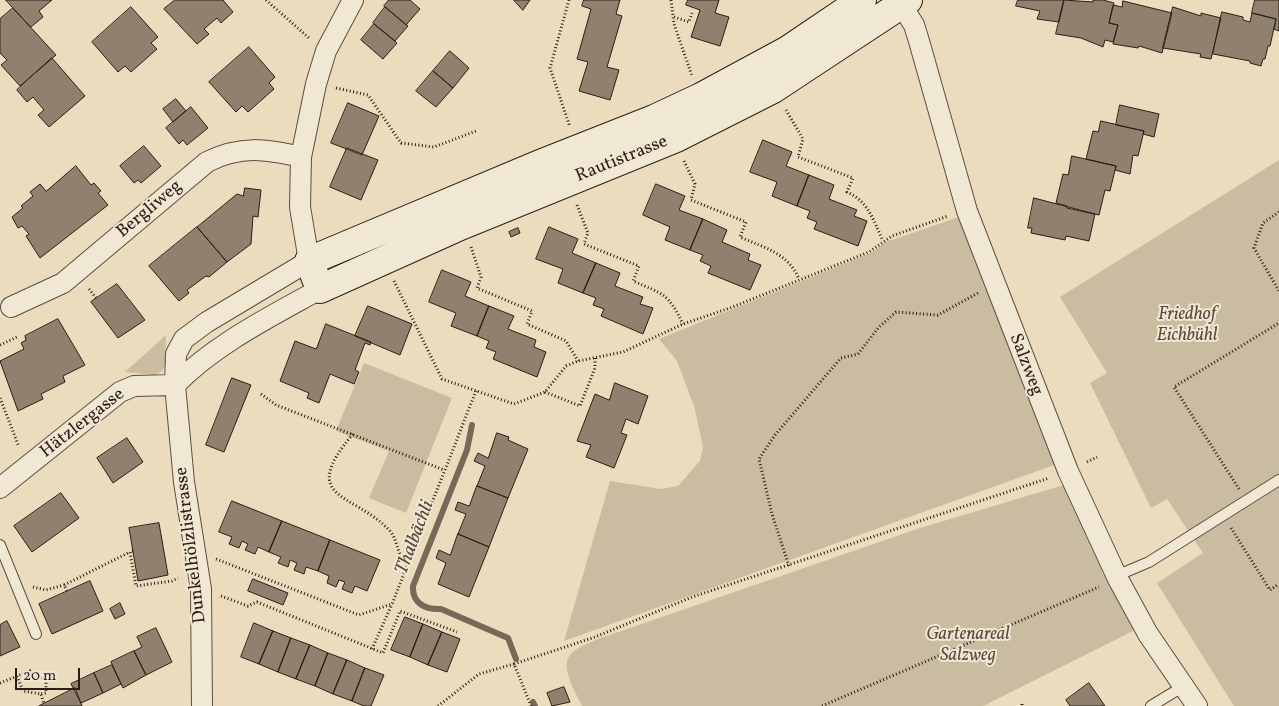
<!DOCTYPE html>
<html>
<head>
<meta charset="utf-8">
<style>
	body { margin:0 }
	#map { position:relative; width:1279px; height:706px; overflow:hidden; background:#eadcbd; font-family:Vollkorn,serif }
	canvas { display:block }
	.scale { position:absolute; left:15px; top:668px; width:65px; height:22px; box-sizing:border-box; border:2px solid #2c1e16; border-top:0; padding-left:6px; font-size:15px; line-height:18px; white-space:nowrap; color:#2c1e16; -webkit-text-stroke:4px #f1e8d4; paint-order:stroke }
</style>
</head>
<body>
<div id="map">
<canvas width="1279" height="706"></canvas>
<div class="scale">20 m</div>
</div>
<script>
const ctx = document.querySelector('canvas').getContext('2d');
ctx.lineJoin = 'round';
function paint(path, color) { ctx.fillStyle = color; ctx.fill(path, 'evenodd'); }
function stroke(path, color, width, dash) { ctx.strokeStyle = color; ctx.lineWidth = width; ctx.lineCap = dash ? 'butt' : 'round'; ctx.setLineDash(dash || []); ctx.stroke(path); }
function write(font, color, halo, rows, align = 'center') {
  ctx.font = font + ' Vollkorn,serif'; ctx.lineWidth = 4; ctx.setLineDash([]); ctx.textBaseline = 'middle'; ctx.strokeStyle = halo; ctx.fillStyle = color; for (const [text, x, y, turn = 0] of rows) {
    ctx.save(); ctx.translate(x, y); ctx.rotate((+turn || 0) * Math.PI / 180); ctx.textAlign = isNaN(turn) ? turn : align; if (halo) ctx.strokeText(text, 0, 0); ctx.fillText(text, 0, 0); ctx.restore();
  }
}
const green = new Path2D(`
	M1279,160v546h-45l-77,-123 46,-30 -36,-54 -16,9 -61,-125 17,-10 -47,-76z
	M962,216l95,248 -493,177 46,-160 51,8 17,-3 22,-25 3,-14 -9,-41 -17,-45 -18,-22 212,-86 15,-11z
	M166,335l-1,31 -3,5 -7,4 -30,-3z
	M364,363l88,35 -46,115 -37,-15 20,-47 -53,-20z
	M1067,484l70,145 -154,77h-401c-6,-14 -25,-41 -9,-54 6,-6 17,-9 25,-13l322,-111z`);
const stream = new Path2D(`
	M472,425l-5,25 -54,136c-1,17 12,24 28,23l67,29 8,21
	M533,702l2,4`);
const building = new Path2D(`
	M6,0h46l-13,11 4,6 -12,10z
	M175,0h48l10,12 -12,11 -4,-5 -13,11 5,5 -12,10 -33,-35z
	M389,0h21l10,9 -14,16 -22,-19z
	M514,0h16l-7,10z
	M584,0h36l-4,14 6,2 -15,51 12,3 -9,30 -31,-9 9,-29 -11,-3 14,-50 -9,-3z
	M688,0h31l-4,13 14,4 -9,29 -29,-9 9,-27 -14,-5z
	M1018,0h46l-5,22 -22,-3 3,-8 -24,-5z
	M1064,0l29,2v-2h10l11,3 -5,20 9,2 -5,17 -8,-2 -2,7 -22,-9 -25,-4z
	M1255,0h24v31l-5,-2 2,-10 -24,-6z
	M1123,1l49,12 -10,40 -23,-7 -1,2 -25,-4 5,-19 -9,-2 4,-18 9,2z
	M131,7l27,30 -7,6 6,6 -26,23 -6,-6 -7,6 -26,-30z
	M385,7l23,19 -13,15 -22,-18z
	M1173,7l28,9v-3l20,5 -10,41 -11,-2 1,-3 -38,-6z
	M13,8l43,47 -36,31 -19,-21 6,-5 -7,-7v-34z
	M1222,12l21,5v3l7,2 2,-9 24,6 -6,27h-2l-3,13h-2l-2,7 -11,-3v-2l-37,-7z
	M374,24l23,19 -14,16 -22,-19z
	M249,47l26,30 -6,6 5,6 -26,23 -6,-6 -6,6 -27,-30z
	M450,51l19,17 -16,20 -20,-17z
	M52,58l33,38 -36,31 -11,-12 6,-5 -11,-13 -6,5 -10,-12z
	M433,71l20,17 -17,19 -20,-16z
	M176,99l10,12 -13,11 -10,-13z
	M348,103l31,13 -17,39 -31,-12z
	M1120,105l39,9 -5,23 -11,-3 1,-3 -28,-6z
	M191,107l17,21 -21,17 -4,-5 -4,4 -13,-16z
	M1101,121l43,10 -6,25 -5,-1 -3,19 -15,-4 1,-4 -30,-7 7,-28 5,1z
	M763,140l29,12 -6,14 23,9 -12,31 -25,-10 5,-14 -27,-10z
	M144,146l17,20 -20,17 -3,-3 -4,3 -14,-17z
	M347,148l31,12 -17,40 -31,-13z
	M1072,156l44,10 -6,25 -5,-1 -6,25 -32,-7v-2l-11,-3 7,-29 5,1z
	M76,166l15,19 3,-2 7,8 -3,2 10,12 -68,53 -14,-22 3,-2 -7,-8 -4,2 -6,-11 11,-9 -2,-2 12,-10 -3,-4 10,-8 6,7z
	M809,175l25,10 -5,14 28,11 -3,6 13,5 -9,25 -44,-17 3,-7 -10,-4 3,-7 -13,-5z
	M656,184l29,12 -6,14 24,9 -13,31 -25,-10 5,-13 -27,-12z
	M245,188l16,2 -3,27 -5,-1 -2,28 -24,18 -30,-35 40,-33 6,2z
	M1034,198l61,16 -6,27 -23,-5 -1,4 -34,-7 1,-5h-4z
	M703,219l24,11 -5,12 28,12 -2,6 13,5 -11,25 -42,-17 3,-7 -11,-5 3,-6 -13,-5z
	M197,227l30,35 -18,15 -3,-1 -19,14 2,3 -10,8 -30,-35z
	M549,227l29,12 -6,14 24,10 -13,30 -25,-10 5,-14 -27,-10z
	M518,228l2,5 -9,4 -2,-5z
	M596,263l24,10 -5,13 28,11 -3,7 13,4 -10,26 -42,-18 3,-7 -11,-4 3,-7 -13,-5z
	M442,270l29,12 -6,14 24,10 -12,30 -26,-10 5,-13 -27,-11z
	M117,284l28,36 -27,18 -27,-36z
	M368,306l44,18 -12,31 -45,-19z
	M489,306l25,10 -6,13 28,11 -2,7 12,5 -9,25 -44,-18 3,-7 -10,-4 3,-7 -12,-5z
	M58,319l27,46 -22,11 2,6 -24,12 2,5 -25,12 -18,-50 24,-12 -3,-6 5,-3 -1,-4z
	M326,324l45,18 -1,3 -5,-2 -10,27 4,2 -5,12 -24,-10 -11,29 -12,-5 2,-5 -29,-12 15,-40 21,8z
	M232,378l19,7 -27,67 -18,-7z
	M615,383l33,13 -10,28 -12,-5 -5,14 6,2 -13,33 -28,-11 5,-12 -14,-4 18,-47 14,6z
	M497,433l12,4 -1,3 20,9 -20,49 -31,-12 8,-20 -11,-5 4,-8 10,5z
	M127,438l16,24 -30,21 -16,-25z
	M477,486l31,12 -19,49 -31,-13 8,-20 -11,-4 3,-8 11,4z
	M61,493l18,25 -47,34 -18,-26z
	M232,501l50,20 -13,31 -11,-5 -3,7 -10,-4 3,-6 -6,-3 -3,7 -10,-4 3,-7 -13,-5z
	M282,521l48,19 -12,31 -12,-4 -2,7 -10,-4 3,-7 -7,-3 -2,7 -10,-4 3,-6 -12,-5z
	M159,523l9,52 -30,6 -9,-53z
	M458,534l31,13 -20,50 -31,-13 8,-21 -10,-5 3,-8 11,5z
	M330,540l50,20 -13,31 -12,-5 -3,7 -10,-4 3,-7 -6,-2 -3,7 -9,-4 2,-7 -11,-5z
	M253,579l35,14 -5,12 -35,-14z
	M90,581l13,30 -51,23 -13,-30z
	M120,603l5,11 -10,5 -5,-10z
	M405,617l18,7 -13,33 -19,-7z
	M7,621l13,26 -20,9v-31z
	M254,623l19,8 -14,33 -18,-7z
	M423,624l19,8 -14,33 -18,-8z
	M156,628l16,34 -26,13 -12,-24 8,-4 -5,-10z
	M273,631l18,7 -13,34 -19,-8z
	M442,632l18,7 -13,33 -19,-7z
	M291,638l19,7 -14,34 -18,-7z
	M310,645l18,8 -13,33 -19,-7z
	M134,651l12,24 -23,13 -12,-26z
	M328,653l19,7 -14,34 -18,-8z
	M347,660l18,8 -13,33 -19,-7z
	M112,665l9,19 -18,9 -9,-20z
	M365,668l19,7 -13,31h-7l-12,-5z
	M94,673l9,20 -22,10 -10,-19z
	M1089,683l16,23h-35l-4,-6z
	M564,687l6,15 -18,4 -5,-13z
	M75,688l7,18h-43z`);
const path = new Path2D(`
	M266,0l43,38
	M569,0l-19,68 20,59
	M671,0l3,24 18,52
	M674,17l15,5 3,-9
	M336,88l32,7 33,48 33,4 42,-16
	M786,110l17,29 -5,18 55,21 -6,14c22,10 26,28 36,49
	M684,161l11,23 -4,16 55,22 -6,15c25,11 48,16 59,42
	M577,205l11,28 -4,11 55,22 -6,15c30,13 35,12 50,43
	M1279,212l-16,11 -9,25 25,43
	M471,247l10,30 -4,11 55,23 -5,13 39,17 12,20
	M394,281l48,98 72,25 31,-12 21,-26 12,-5 45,-9 60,-28 47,-16 139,-56 23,-16 56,-20
	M89,289l7,9
	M0,345l19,-9
	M545,392l35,14 15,-38v-10
	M261,394l15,11 168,65
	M0,398l19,49
	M353,434c-56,66 0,58 36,96 10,10 6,25 19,32
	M1087,462l10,-5
	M1239,489l-65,-102 105,-64
	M1231,528l39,62 9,-6
	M133,551l-3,1 6,34 36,-5 6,-3
	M216,559l143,56 33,-11 84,-213
	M789,566l-17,-52 -13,-55 16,-24 66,-77 17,-4 21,-27 17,-15 42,3 40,-22
	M33,587l13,3 18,-5
	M67,591l-3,-6 66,-33
	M221,596l27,10 9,-4 126,51 17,-42 57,21
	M372,649l20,-45
	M17,676l6,15 18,3 3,10
	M0,683l30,-12 4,9 12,-5v18l-5,1
	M1022,704v2
	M438,706l41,-32 35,-10
	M531,706l-17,-42 81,-27 97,-40 357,-119
	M822,706l277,-119`);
const lane = new Path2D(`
	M0,545l36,89
	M1116,576l33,-14 130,-82
	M1151,706l33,-20`);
const street = new Path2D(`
	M901,4l13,21 5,16 48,170 101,260 50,108 30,55 49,72
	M11,307l52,-24 144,-121c34,-17 58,-13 94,-5
	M0,488l120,-96 14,-6 41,-1c40,-41 95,-68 145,-96
	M202,706l-1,-117 -17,-107 -9,-97 1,-31 8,-15 23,-17 102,-61 -9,-54 1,-50 15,-73 10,-33 27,-51`);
const secondary = new Path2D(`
	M862,0l-74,50 -87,47 -47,22 -114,45 -231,97 11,28 140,-63 216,-88 97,-49 135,-89`);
const streetNames = [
	["Rautistrasse",622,160,-22],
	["Bergliweg",150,210,-40],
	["Salzweg",1025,365,69],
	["Hätzlergasse",83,424,-38],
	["Dunkelhölzlistrasse",192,545,-97]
];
const parkNames = [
	["Friedhof",1187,316],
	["Eichbühl",1187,337],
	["Gartenareal",968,636],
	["Salzweg",968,657]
];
const waterNames = [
	["Thalbächli",416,538,-69]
];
paint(green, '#cabca1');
stroke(stream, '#776958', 6);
paint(building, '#8f816d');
stroke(building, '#2c1e16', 1);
stroke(lane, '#5c4e40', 12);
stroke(street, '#5c4e40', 22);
stroke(secondary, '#2c1e16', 30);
stroke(path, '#2c1e16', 3, [1, 2.5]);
stroke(lane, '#f1e8d4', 10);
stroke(street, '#f1e8d4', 20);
stroke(secondary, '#f1e8d4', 28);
write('18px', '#2c1e16', '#f1e8d4', streetNames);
write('italic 18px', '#5b4d40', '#f1e8d4', parkNames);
write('italic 19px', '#584a3c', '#f1e8d4', waterNames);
</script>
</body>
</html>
